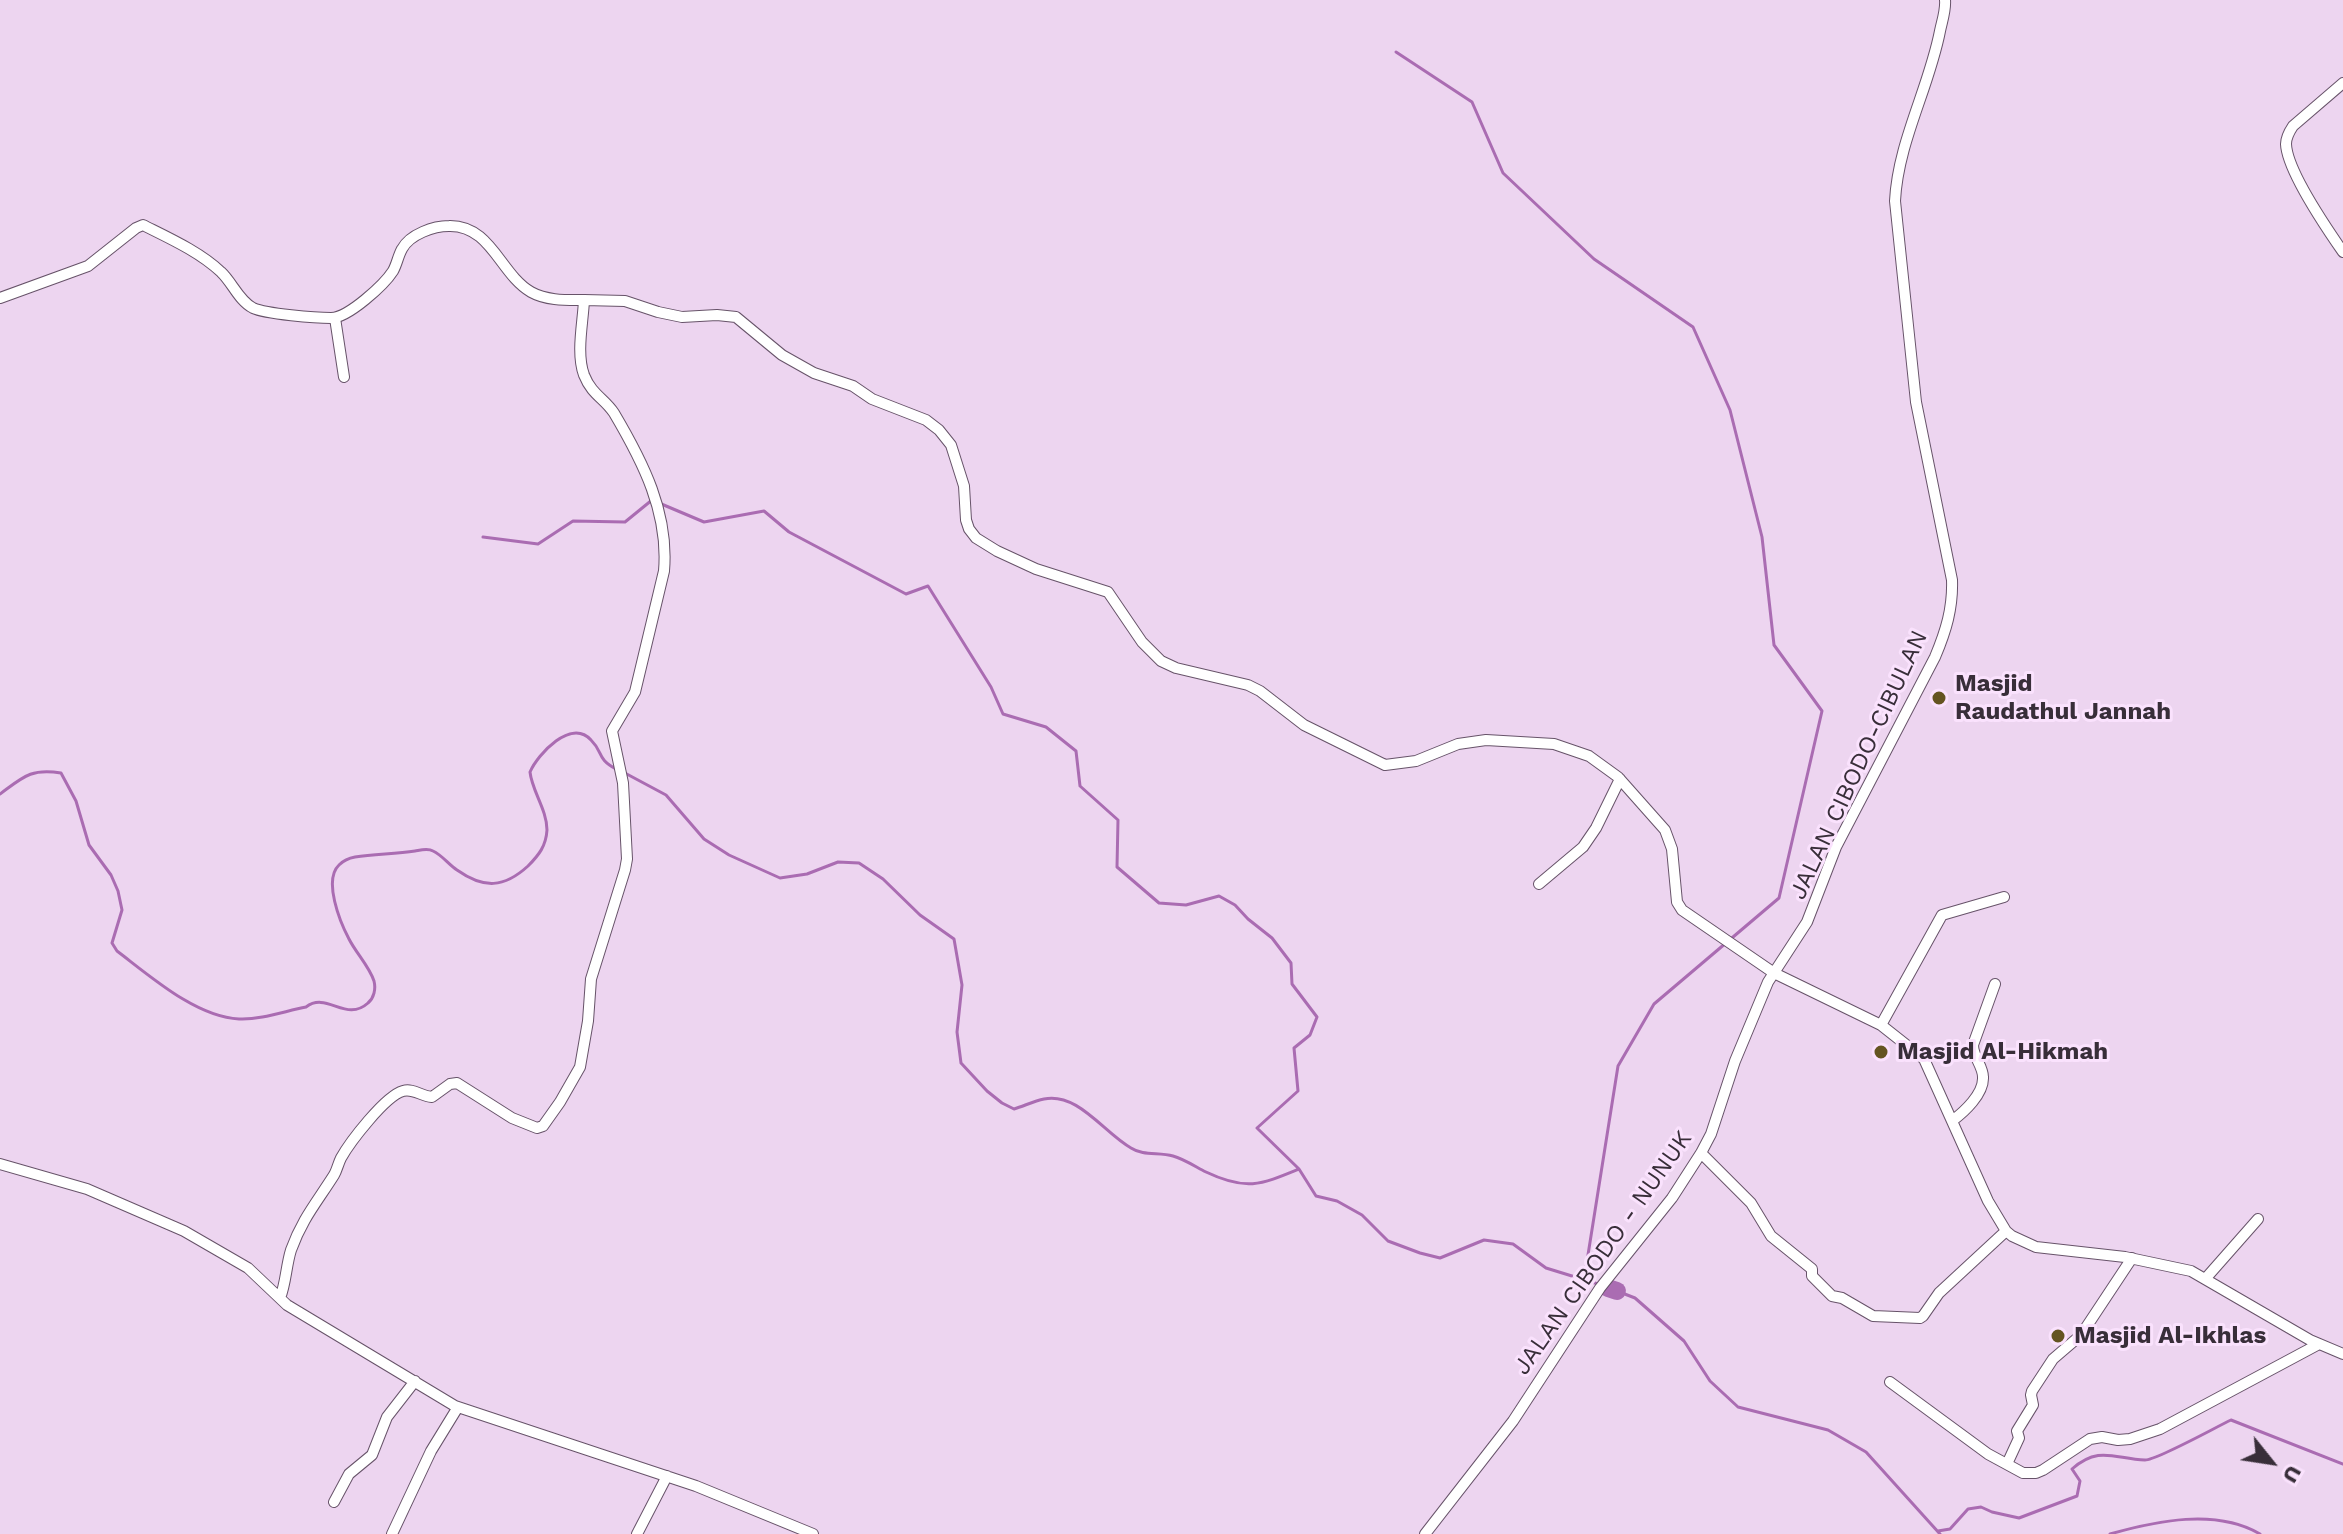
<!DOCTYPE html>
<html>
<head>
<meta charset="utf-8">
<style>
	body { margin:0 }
	#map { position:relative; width:2343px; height:1534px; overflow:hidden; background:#edd5f0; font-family:"Work Sans",sans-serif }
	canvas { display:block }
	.north { position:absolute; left:2231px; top:1422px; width:80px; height:80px; -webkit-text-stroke:6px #fae2fd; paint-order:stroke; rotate:120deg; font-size:22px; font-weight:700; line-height:32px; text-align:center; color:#382e39 }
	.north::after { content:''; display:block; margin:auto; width:28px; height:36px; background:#382e39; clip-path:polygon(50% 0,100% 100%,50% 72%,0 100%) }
</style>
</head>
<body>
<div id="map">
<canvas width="2343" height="1534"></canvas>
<div class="north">U</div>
</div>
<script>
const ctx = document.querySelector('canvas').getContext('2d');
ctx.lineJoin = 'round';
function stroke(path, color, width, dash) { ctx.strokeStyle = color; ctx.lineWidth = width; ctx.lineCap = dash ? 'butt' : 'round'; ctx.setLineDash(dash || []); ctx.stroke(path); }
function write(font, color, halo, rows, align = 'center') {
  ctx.font = font + ' "Work Sans",sans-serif'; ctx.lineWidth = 6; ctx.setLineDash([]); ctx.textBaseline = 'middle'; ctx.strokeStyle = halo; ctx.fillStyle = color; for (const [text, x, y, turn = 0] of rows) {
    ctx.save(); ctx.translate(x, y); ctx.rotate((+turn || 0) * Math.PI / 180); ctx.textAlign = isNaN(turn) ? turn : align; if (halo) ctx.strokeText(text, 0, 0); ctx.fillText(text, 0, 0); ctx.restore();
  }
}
const stream = new Path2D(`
	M1396,52l76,50 31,71 91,86 99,68 37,83 32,127 12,108 48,66 -43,187 -125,106 -36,62 -34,214
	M659,503l45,19 60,-11 25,21 117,62 22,-8 63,101 12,27 43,13 30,24 4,35 38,34 -1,47 42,36 27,2 33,-9 16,9 13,14 24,19 19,25 1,21 25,33 -7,18 -16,13 4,43 -41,37 42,41 17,27 21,5 25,14 26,26 32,12 20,5 44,-18 29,4 33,24 52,16
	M483,537l55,7 35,-23 52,1 27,-22
	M623,772l43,23 38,44 25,16 51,23 27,-4 31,-12 21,1 24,16 37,36 34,24 8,46 -5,47 4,31 26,28 15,12 12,6c10,-3 20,-8 30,-10 34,-7 60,34 87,49 12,8 28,4 42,8 11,3 23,11 33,16 40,19 54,13 93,-3
	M0,794c23,-17 31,-26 61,-21l15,28 13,44 22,30 7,16 4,19 -10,33 5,8c33,25 79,66 122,68 22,1 46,-8 67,-12 21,-16 40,16 62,-4 6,-5 8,-14 6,-22 -5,-15 -18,-28 -25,-42 -9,-17 -26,-59 -10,-74 4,-4 10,-7 16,-8 20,-3 40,-3 60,-6 6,-1 13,-3 18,0 9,4 16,14 24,19 27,19 47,18 71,-4 11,-11 18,-20 19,-36 0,-20 -15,-39 -17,-58 8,-18 41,-54 61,-32 13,13 5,18 25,29
	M1617,1291l18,7 49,43 26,40 28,26 90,23 38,22 74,82
	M1938,1531l12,-2 18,-20 13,-2 11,5 27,6 58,-22 3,-15 -8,-12c27,-24 43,-10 73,-9 12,0 71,-33 86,-40l112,44
	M2110,1534c46,-13 106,-26 150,0`);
const river = new Path2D(`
	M1608,1288l9,3`);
const minor = new Path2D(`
	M2343,83l-50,43c-4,6 -7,11 -7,18 1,27 41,85 57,108
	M0,298l88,-32 48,-38 7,-3c26,13 57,27 78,47 11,10 18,29 32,36 13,6 63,10 78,10 17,0 53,-33 62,-47 4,-7 5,-15 9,-22 8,-15 32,-23 47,-23 42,-1 51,48 82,66 16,9 36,8 53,8
	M335,318l9,59
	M1539,884l44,-37 13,-19 24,-49
	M1881,1025l61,-110 62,-18
	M1952,1121c12,-9 32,-27 31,-44 0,-11 -10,-20 -10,-32l22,-61
	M1701,1153l50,50 20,33 41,33v7l20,20 10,2 31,18 47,2 3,-2 16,-23 67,-62
	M0,1164l87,25 97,42 64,37 39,37 168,101 241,80 117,48
	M2206,1278l52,-59
	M280,1298c6,-15 6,-32 11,-48 11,-31 26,-48 43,-75 3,-5 4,-11 7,-17 9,-16 44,-62 62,-67 10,-3 18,5 29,6l18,-13 7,-1 55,35 25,10 6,-2 17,-24 20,-35 8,-46 3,-42 34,-109 2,-11 -4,-76 -11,-52 23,-39 29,-121c5,-58 -21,-109 -50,-158 -10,-15 -22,-18 -30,-38 -8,-22 -1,-52 0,-75l41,1 33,11 24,5 35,-2 19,2 46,38 32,18 39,13 19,13 54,21 13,10 12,15 13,41 2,34 3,9 7,9 21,13 39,18 72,23 34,50 19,19 15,7 72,17 12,6 44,34 81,40 31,-4 42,-17 28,-4 68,4 35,12 29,21 47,53 7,19 5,53 5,8 92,63 107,52 43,34 64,142 18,30 6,5 24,11 89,10 66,14 119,69 33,14
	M1890,1382l98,72 35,19h13l7,-3 47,-31 12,-2 16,3 12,-1 30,-10 159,-85
	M2007,1464l12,-26 -2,-7 16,-26 -2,-10 1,-4 21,-32 28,-24 51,-77
	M334,1502l15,-28 23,-19 15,-38 28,-36
	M392,1534l39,-83 27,-44
	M637,1534l30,-58
	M1425,1534l88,-113 87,-133 72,-90 29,-45 10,-19 24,-73 33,-79 39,-60 29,-75 99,-190c11,-26 18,-49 17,-77l-36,-178 -21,-201c3,-59 34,-113 45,-170 2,-10 6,-21 5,-31`);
const markers = [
	[1939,698,8,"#645421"],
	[1881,1052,8,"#645421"],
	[2058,1336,8,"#645421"]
];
const poiNames = [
	["Masjid",1955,684],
	["Raudathul Jannah",1955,712],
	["Masjid Al-Hikmah",1897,1052],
	["Masjid Al-Ikhlas",2074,1336]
];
const streetNames = [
	["JALAN CIBODO-CIBULAN",1859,765,-65],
	["JALAN CIBODO - NUNUK",1603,1253,-55]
];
stroke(stream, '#aa6cb2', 3);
stroke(river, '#aa6cb2', 18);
stroke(minor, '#675369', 12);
stroke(minor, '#fff', 10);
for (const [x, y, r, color] of markers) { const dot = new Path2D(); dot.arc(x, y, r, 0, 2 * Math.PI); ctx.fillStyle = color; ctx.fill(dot); stroke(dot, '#fae2fd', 3); }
write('bold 24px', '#382e39', '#fae2fd', poiNames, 'left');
write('24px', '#382e39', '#fae2fd', streetNames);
</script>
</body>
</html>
